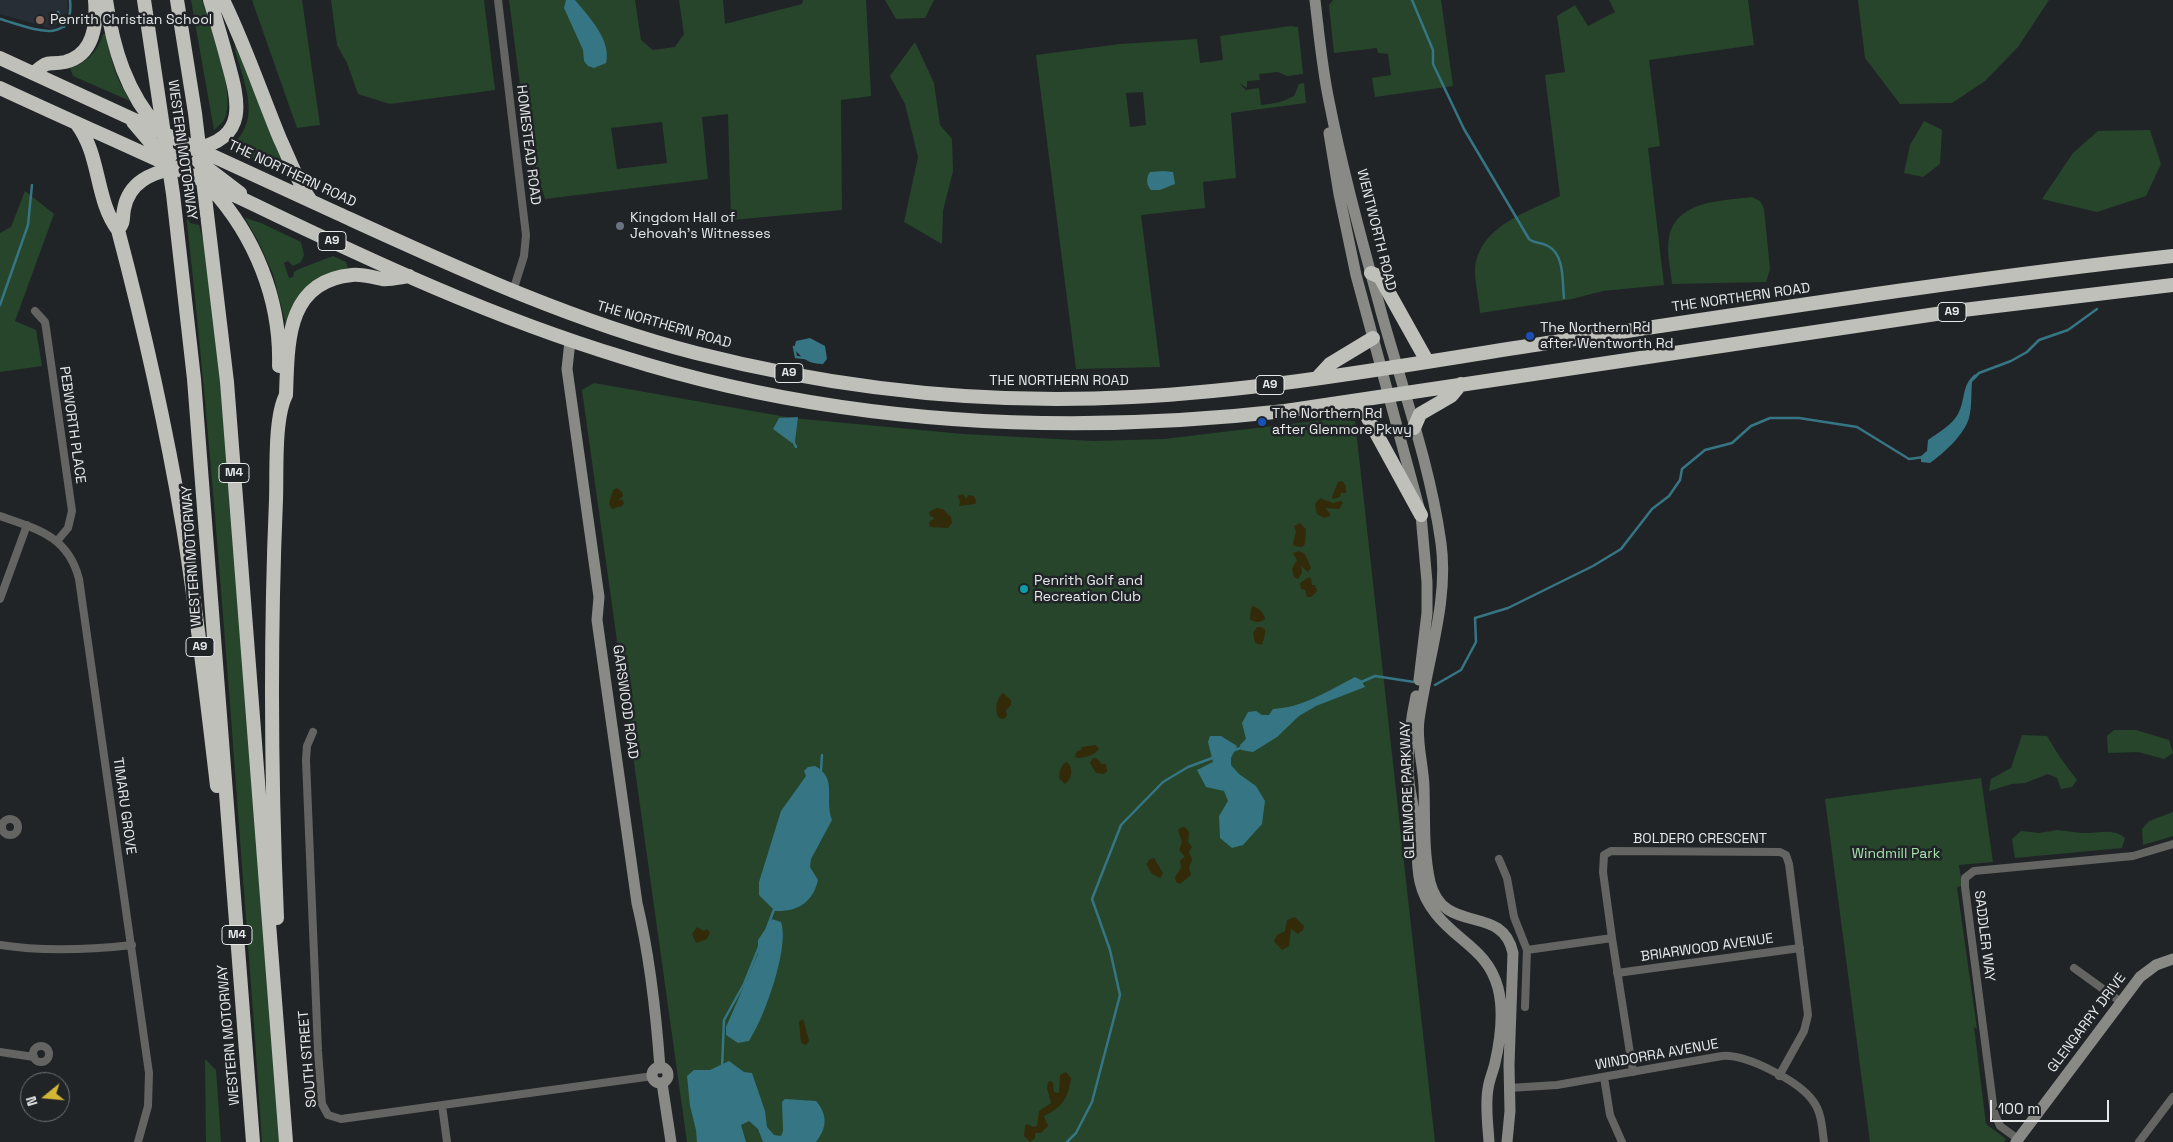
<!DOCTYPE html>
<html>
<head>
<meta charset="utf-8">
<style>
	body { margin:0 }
	#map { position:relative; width:2173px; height:1142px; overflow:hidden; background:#212427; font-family:"Space Grotesk",sans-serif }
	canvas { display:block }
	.north { position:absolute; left:20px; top:1072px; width:50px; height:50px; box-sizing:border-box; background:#212427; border:1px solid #6f7275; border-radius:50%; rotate:253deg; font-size:14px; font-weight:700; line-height:20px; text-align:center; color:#e5e7e9 }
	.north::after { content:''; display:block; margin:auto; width:18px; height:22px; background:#d3b635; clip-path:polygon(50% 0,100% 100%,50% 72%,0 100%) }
	.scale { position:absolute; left:1990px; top:1100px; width:119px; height:22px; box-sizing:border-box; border:2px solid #e5e7e9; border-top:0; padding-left:6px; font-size:15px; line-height:18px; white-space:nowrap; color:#e5e7e9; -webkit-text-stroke:4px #212427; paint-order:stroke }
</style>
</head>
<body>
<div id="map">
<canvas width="2173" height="1142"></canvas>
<div class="north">N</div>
<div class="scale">100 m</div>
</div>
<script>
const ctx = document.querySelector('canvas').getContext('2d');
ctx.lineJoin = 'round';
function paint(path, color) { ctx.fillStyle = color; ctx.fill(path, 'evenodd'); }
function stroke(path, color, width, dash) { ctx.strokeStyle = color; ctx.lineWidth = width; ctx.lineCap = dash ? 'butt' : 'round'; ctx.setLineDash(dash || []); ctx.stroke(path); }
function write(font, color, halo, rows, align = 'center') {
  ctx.font = font + ' "Space Grotesk",sans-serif'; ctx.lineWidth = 5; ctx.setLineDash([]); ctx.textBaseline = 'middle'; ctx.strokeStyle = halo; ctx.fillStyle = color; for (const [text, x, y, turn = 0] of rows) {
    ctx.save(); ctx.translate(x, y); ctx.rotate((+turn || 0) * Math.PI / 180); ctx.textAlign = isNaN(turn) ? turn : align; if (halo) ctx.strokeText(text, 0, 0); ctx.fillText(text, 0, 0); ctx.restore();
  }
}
const built = new Path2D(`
	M0,0h67l1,11 -15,18 -53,-15z`);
const green = new Path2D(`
	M191,0h11c8,28 32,88 24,115 -2,7 -7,11 -12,15z
	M252,0h50l18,125 -23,3z
	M331,0h153l11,90 -105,14 -32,-10 -11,-31 -10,-18z
	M509,0h126l6,40 12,10 22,-3 9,-13 -5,-34h44l2,24 77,-20 1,-4h63l5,96 -30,4 1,110 -111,10 -3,-106 -26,3 6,62 -163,20 -18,-60zM662,122l5,41 -50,6 -6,-41z
	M885,0h49l-9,18 -29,1z
	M1333,0h108l12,86 -78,11 -3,-19 19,-3 -3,-21 -10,-1 -1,-5 -43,5 -5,-48z
	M1609,0h139l6,45 -105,15 11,86 -12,2 16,137 -61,6 -31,8 -92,14c-1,-14 -5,-29 -5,-43 3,-44 53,-58 85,-74l-15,-121 20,-3 -8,-56 18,-11 13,21 27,-14z
	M1858,0h191l-31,47 -33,34 -33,22 -52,1 -35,-46z
	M1291,26l7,1 5,47 -16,2 -9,-4 -19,2 1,6 -13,1v7l-8,-5 7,7 13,-2 2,17c12,-1 22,-3 33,-9l5,-12 5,-1 2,20 -75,10 5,65 -33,4 2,26 -64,7 19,152 -84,2 -40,-314 84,-11 77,-5 3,24 23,-3 -3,-24zM1143,92l3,33 -16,2 -4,-34z
	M103,34h4c2,24 10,46 23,67l-57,-25 -3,-8c17,-5 29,-18 33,-34z
	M915,42l19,41 6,42 12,14 1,32 -10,40 -1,33 -38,-22 14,-65 -13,-53 -15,-28z
	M235,44l53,129 -52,-22 -4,-6c27,-24 15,-53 7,-82 -2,-6 -5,-14 -4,-19z
	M1924,121l18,9 -2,34 -17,13 -19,-4 6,-28z
	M2150,130l11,34 -15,32 -49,16 -55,-13 31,-46 25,-22z
	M25,191l29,23 -39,107 21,9 6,36 -42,6v-139l11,-6z
	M1752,197l8,4 4,8 6,60 -4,13 -94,2c-1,-14 -6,-32 -3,-46 7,-38 53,-37 83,-41z
	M186,214l4,9 9,2 5,18 18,150 58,749h-18c-9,-142 -21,-283 -31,-425 -13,-168 -26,-335 -45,-503z
	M245,218l16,5 40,19 3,13 -3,7 -8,4 -5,-5 -4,2 5,15 4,-1 1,-5 5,-3 34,-13 13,6 2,6 -18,5 -44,52 -13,-51 -15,-33z
	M594,383l198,35 171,16 130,7 71,-2 167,-20 24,2 80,721h-748l-105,-752z
	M2114,730h22l33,10 4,13 -9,6 -26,-7 -30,1 -1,-17z
	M2022,735l25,1 12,20 18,24 -5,7 -11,2 -4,-11 -9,-4 -23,9 -13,1 -23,7 2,-12 20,-11z
	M1981,778l12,84 -34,3 3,21 -5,1 20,142 -3,-2 12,97 20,15 -2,3h-134l-45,-343z
	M2173,812v24l-30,9 -1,-16 7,-8z
	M2057,830c8,1 16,2 24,3 16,1 31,-6 44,5l-3,10 -107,10 -3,-19 9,-8 18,2z
	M205,1059l11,11 5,72h-15z`);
const sand = new Path2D(`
	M1342,481l4,5v7h-5l-1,4 -7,2 -1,-2 6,-15z
	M617,488l5,4 1,4 -6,5 5,-2 2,4 -2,3 -10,3 -3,-5 4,-14z
	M963,494l3,5 3,-4 5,1 2,5 -1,3 -16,2 1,-4 -2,-6z
	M1320,498l13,5 8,-2 2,2 -4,6 -14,-1 5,5v3l-6,2 -7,-4 -2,-10z
	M936,508l7,1 8,8 1,6 -4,5 -18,-1 -1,-5 6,-4 -5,-2 -1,-4z
	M1300,523l6,6 -1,15 -3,3 -8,-1 -1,-2 3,-13 -2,-5z
	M1299,551l6,3 6,14 -3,4 -7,-6 1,7 -4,6 -4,-2 -2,-8 5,-9 -4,-7z
	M1309,577l2,2 1,6h3l2,6 -6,6h-4l-2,-7 -4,-1 -1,-6z
	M1253,606c6,2 11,7 12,13 -5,4 -11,4 -15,0l1,-10z
	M1257,627h4l4,2v5l-3,11 -7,-2 -2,-10z
	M1003,693l8,7v5l-5,5 1,6 -3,3 -5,-1c-5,-8 -3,-19 4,-25z
	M1095,745l4,3c-3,7 -15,10 -22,10l-2,-2 2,-5 4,-1 1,-3z
	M1093,758h3l6,6h4l1,7 -3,3 -8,-1 -6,-10z
	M1067,762c7,6 5,17 -2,22l-6,-6 1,-8 4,-7z
	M1185,827l4,5 -1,10 4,5 -3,5 3,8 -3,7 2,8 -11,9 -4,-2 -1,-5 6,-9 -1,-8 5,-3 -6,-7 3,-8 -4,-12 2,-2z
	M1154,858l9,15 -3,5 -8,-4 -6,-10 4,-5z
	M1295,917l9,9 -1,4 -5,4 -7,-5 -2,17 -7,4 -8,-9 3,-6 8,-4 2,-11z
	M697,927l7,4 3,-2 3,3 -3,7 -11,4 -4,-9z
	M803,1019l6,22 -3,4 -5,-2 -2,-21z
	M1066,1072l5,6c-3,21 -9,29 -27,38l4,10 -7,7h-6v5l-5,4 -6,-6 1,-10 2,-2 6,3 4,-1 2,-15 12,-8 -4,-15 1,-6 3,-1 2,2 1,9 5,1 1,-18z`);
const water = new Path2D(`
	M566,0h9c13,16 37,40 31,63l-12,5 -6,-2 -4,-5 -1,-11 -19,-42z
	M1164,171l9,1 2,12 -15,6h-9c-5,-5 -5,-13 -1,-18z
	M810,338l15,8 2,13 -4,5c-14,0 -20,-5 -29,-15l2,-8z
	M1975,374l2,3 -5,5c-1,11 0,25 -3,36 -5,17 -25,35 -39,45l-9,-1v-6l6,-5 1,-11c10,-7 24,-15 30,-26 8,-15 3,-28 17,-40z
	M798,417l-3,25 -3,1 -19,-14 6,-11z
	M1355,677l6,3 4,7 -49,19 -17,10 -22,21 -24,15 -12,-2 -1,-5 6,-6 -4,-16 6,-11 8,-1 6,4h7l4,-6c29,-1 57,-19 82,-32z
	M1210,736h11l16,10 -6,12v7l8,9 17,12 9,15 -3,23 -19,21 -11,3 -12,-10 -1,-22 9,-15 -4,-10 -18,-4 -9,-17 16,-8 -5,-20z
	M815,766c23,12 9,33 17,54l-21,39 -1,8 8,13c-5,22 -20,32 -43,31l-16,-16v-13l22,-71 25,-35 -2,-5 4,-4z
	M772,919l9,3c9,25 -17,97 -32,119l-11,2 -12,-8v-8l32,-73v-14z
	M729,1061l15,11 8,1 13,38 2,16 7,8 7,1 2,-5 -1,-29 3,-3 31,2c12,14 11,27 0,41h-53l-5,-13 -9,-8 -8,4 5,17h-49l-1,-12 -6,-24 -3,-30 7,-6h16z`);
const stream = new Path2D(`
	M1412,0l21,50v14l31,65 65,110c6,5 12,3 19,7 17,9 14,35 16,52
	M58,12l6,15
	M0,19c28,8 75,30 70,-19
	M0,305l28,-80 4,-40
	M794,347l2,10 9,1
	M1975,377l4,-4 32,-12 16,-9 12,-12 29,-10 29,-21
	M793,441l3,6
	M1359,683l16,-7 39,6
	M1435,685l26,-15 15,-28 -1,-24 33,-10 85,-42 28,-17 31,-40 17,-13 11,-16 2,-11 23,-19 27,-7 19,-17 19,-8h29l58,9 52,32 15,-2
	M1232,751l11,-4
	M821,770l1,-15
	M767,928l8,-21
	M722,1068l2,-48 20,-36 15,-37
	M1067,1142l9,-9 16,-31 28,-107 -10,-45 -18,-51 29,-74 42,-43 25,-15 27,-10`);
const street = new Path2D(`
	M498,0l28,235 -2,21 -11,35
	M35,311l10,11 1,6 26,183 -4,17 -11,13
	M0,516c37,13 68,20 79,63l70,494 -1,33 -10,36
	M0,599l27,-74
	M313,732l-6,14 -1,14 12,291 4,53 6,11 13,4 312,-43
	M2 827a8 8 0 1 1 16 0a8 8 0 1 1-16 0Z
	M1499,859l8,19 7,39 13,33 -2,57
	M0,945c44,7 87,5 132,0
	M1527,950l85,-12
	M2074,968l47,34
	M1617,973l183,-25
	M33 1054a8 8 0 1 1 16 0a8 8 0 1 1-16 0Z
	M0,1052l34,5
	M1633,1072l-21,-134 -9,-66 1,-17 7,-4 169,1 6,3 3,9 19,151 -4,16 -25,45
	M1604,1077l6,38 12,27
	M1509,1088l48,-3 165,-29c24,-2 77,25 91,45 9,12 9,27 11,41
	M442,1105l5,37
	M2018,1139l-18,-13 -6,-14 -29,-225v-9l9,-7 159,-15 40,-12
	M2139,1142l34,-45`);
const secondary = new Path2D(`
	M1315,0c4,34 7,68 14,101 14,72 34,143 53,214 21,75 48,150 59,228 8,59 -14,118 -22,177 -3,22 4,43 5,66 1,33 -1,64 6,96 14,55 72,20 83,71l-4,112 1,46 -3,31
	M1329,133l10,61 17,81 65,240 6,67v31l-8,67
	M570,341l-3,28 32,228 -2,23 40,283c13,54 19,109 23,165
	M1416,696c-6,28 -10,57 -7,86 2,14 5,28 7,42 3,35 -4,60 20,90 22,28 52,36 62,74 6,23 2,53 -3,75 -2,9 -6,17 -7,26 -3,17 0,36 1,53
	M652 1075a8 8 0 1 1 16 0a8 8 0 1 1-16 0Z
	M662,1083l9,59
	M2016,1142l124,-165 16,-12 17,-6`);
const highway = new Path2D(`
	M106,0c7,48 20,93 54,130
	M144,0l29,194 21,185 59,763
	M177,0l18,113 32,269 59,760
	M223,0c22,45 38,93 57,139 10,21 17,43 31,62
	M0,58c113,51 226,103 339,156 116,53 232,107 357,139 142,36 289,52 436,44 139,-7 277,-33 415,-54 208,-31 416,-64 626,-87
	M34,73c17,-15 12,-7 31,-11 29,-7 32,-38 30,-62
	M0,88c84,39 169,76 253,116 120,58 241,114 369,153 215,68 440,79 663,54l678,-101 210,-25
	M133,122l17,20 21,13
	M77,124c24,32 18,76 41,106 26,98 48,197 65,297 14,86 24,173 34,259
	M194,149c55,-11 45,-47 33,-90 -5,-19 -11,-39 -17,-59
	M198,161l42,32
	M211,188c44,48 70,112 68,178
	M118,230c7,-9 4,-11 6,-21 5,-27 27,-36 51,-41
	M1371,273l9,4 47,84
	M1318,377l12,-13 43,-26
	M1358,400l63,115
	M1414,428l6,-14 31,-18 10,-12
	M277,918c-6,-139 -7,-278 -1,-418 1,-27 -2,-82 10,-105 2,-50 -1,-114 66,-120 10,-1 20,2 30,4 8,1 19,-2 27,-3`);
const markers = [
	[40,20,5,"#8d6e63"],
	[620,226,5,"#6b7280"],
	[1530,336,5,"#1a4fb4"],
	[1262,422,5,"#1a4fb4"],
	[1024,589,5,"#0f9aa8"]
];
const shields = [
	[332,241,28],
	[1952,312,28],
	[789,373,28],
	[1270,385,28],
	[234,473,30],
	[200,647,28],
	[237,935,30]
];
const shieldNames = [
	["A9",332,241],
	["A9",1952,312],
	["A9",789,373],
	["A9",1270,385],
	["M4",234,473],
	["A9",200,647],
	["M4",237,935]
];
const poiNames = [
	["Penrith Christian School",50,20],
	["Kingdom Hall of",630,218],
	["Jehovah's Witnesses",630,234],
	["The Northern Rd",1540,328],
	["after Wentworth Rd",1540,344],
	["The Northern Rd",1272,414],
	["after Glenmore Pkwy",1272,430],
	["Penrith Golf and",1034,581],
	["Recreation Club",1034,597]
];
const streetNames = [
	["HOMESTEAD ROAD",528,145,83],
	["WESTERN MOTORWAY",182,150,82],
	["THE NORTHERN ROAD",292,174,25],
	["WENTWORTH ROAD",1376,230,76],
	["THE NORTHERN ROAD",1741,298,-8],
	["THE NORTHERN ROAD",664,325,16],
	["THE NORTHERN ROAD",1059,381],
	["PEBWORTH PLACE",72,425,82],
	["WESTERN MOTORWAY",192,556,-94],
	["GARSWOOD ROAD",625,702,82],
	["GLENMORE PARKWAY",1408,790,-92],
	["TIMARU GROVE",124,806,82],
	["BOLDERO CRESCENT",1700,839],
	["SADDLER WAY",1984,936,83],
	["BRIARWOOD AVENUE",1707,948,-8],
	["GLENGARRY DRIVE",2087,1023,-53],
	["WESTERN MOTORWAY",229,1035,-95],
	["WINDORRA AVENUE",1657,1055,-10],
	["SOUTH STREET",308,1059,-95]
];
const parkNames = [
	["Windmill Park",1896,854]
];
paint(built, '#282e36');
paint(green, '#26452b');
paint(sand, '#322a09');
paint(water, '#367583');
stroke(stream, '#367583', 2.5);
stroke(street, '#646562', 8);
stroke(secondary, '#898a86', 11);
stroke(highway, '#bfc0ba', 14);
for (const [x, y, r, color] of markers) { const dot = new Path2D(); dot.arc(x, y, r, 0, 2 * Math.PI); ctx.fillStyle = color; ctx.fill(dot); stroke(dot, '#212427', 2); }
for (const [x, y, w] of shields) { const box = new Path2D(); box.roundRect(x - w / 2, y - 9.5, w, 19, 4); ctx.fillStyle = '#212427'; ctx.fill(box); stroke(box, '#e5e7e9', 1); }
write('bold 12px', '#e5e7e9', null, shieldNames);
write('14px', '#e5e7e9', '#212427', poiNames, 'left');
write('14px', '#e5e7e9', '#212427', streetNames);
write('14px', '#a5e3ac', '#212427', parkNames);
</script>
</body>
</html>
